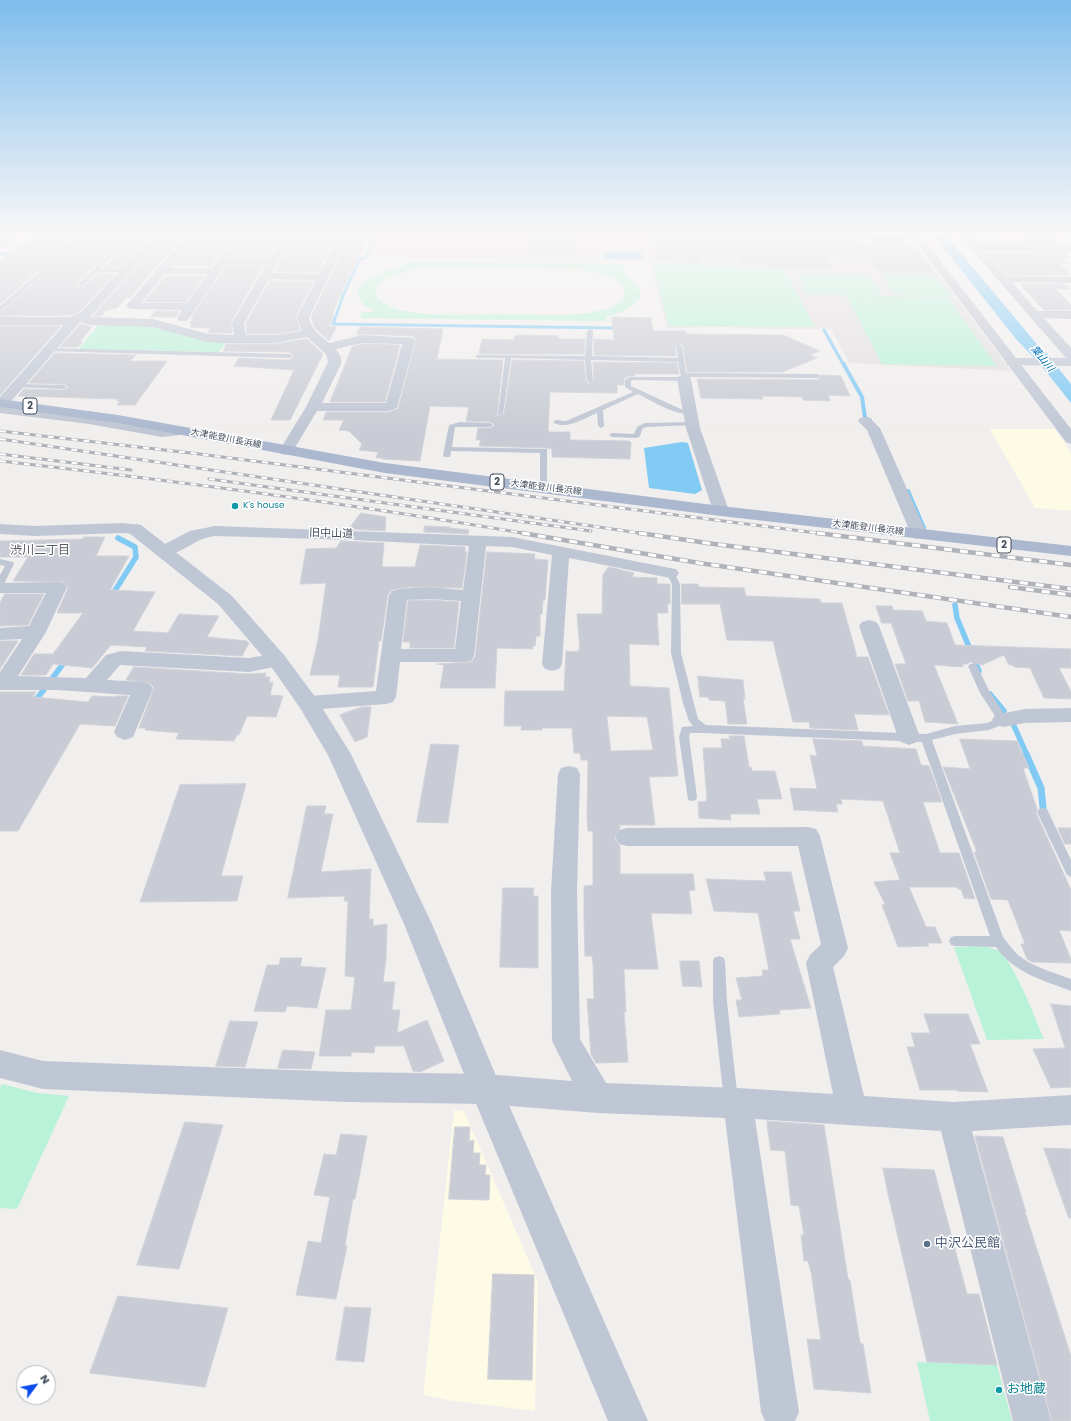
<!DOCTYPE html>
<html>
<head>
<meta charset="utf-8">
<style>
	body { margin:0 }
	#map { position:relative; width:1071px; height:1421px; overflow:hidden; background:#f1eeee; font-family:Poppins,sans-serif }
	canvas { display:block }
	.north { position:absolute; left:16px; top:1365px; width:40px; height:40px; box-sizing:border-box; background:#fff; border:1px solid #b4b8be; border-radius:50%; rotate:58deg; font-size:11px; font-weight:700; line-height:16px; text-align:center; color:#444e5d }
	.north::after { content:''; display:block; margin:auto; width:14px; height:18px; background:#0a4aef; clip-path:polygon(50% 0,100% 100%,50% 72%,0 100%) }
</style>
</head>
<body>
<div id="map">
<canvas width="1071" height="1421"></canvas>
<div class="north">N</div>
</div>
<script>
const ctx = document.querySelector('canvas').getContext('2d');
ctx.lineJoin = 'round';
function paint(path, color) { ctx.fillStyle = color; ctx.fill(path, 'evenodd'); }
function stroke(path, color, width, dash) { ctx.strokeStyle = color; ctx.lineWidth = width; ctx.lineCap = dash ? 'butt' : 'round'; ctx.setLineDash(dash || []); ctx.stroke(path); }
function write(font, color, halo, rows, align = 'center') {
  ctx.font = font + ' Poppins,"Noto Sans JP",sans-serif'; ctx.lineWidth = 3; ctx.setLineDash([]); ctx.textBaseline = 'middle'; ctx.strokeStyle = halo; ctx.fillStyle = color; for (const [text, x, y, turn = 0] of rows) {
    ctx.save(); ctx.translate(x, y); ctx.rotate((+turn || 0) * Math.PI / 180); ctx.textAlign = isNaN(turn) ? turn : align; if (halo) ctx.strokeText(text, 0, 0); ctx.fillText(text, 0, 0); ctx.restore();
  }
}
const commercial = new Path2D(`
	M990,429h65l16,24v58l-36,-3z
	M454,1110l10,1 74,171 -3,129 -88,-11 -24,-5z`);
const education = new Path2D(`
	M377,233h265l5,28 -281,-3z
	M644,233h263l104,138 -162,-8 -18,-34h-63l-45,-2 -56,1 -18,-66z`);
const green = new Path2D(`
	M405,262l219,2 2,12c32,21 3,35 -20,41v4l-246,-3 2,-6h15c-46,-22 1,-41 27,-46zM427,268l153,2c15,2 42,5 45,23 -3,13 -20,17 -32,19 -29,6 -61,2 -91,2 -31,0 -83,4 -111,-7 -6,-3 -14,-7 -15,-14 -2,-17 39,-24 51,-25z
	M652,263l131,5 32,59 -146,-1z
	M798,273l71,2 13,20 -25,1 90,1 50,69 -115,-2 -36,-69h-39z
	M882,274l52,1 17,21 -57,-1z
	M100,323l41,1 86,17 -8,11 -140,-3z
	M954,947c13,0 31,-3 43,3 16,8 39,71 47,89l-57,1z
	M2,1084l35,9 32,3 -52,113 -17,-1v-120z
	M917,1362l80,3 15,56h-82z`);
const water = new Path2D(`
	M932,233h12l92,110 17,17 6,9 12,15v19l-31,-39 -24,-25z
	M865,234h36l6,8h-36z
	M603,252h38l1,7h-38z
	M682,442l6,1 14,47 -7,4 -46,-6 -5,-40z`);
const streamFar3 = new Path2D(`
	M375,233l-10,25 -6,2 -16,36 -10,28 281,4
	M0,254h16
	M824,330l19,34`);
const streamFar2 = new Path2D(`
	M843,363l19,34 3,21 5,2
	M908,491l16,37`);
const streamFar1 = new Path2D(`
	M111,597l25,-40 -1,-10 -17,-9
	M955,605l2,13 22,53
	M990,694l14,17
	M33,704l33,-44
	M1014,726l13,29`);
const stream = new Path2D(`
	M1026,754l15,34 2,19`);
const building = new Path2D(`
	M37,233h38l-23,17 -1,4 2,2h9l28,-23h63l-32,35h-18l13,-14 -7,-2 -31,30v4h5l14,-12h18l-34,36 -8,5 -73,1v-4l50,-43 -1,-1 -6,-1 -43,37v-43z
	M167,233h20l-32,35 -25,30h-4l-9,10 -11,2 -5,6h-8z
	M200,233h35l-24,33h-38z
	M248,233h35l-14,25h-37z
	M296,233h40v3l-18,36h-43z
	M349,233h22l-11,24h-2l-25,55v6l-4,8h8l-8,15 -14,-13 -4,-11 38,-80z
	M530,233l47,2v20l-49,-1z
	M650,233h206l8,12h50l18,23h-3l4,5h-50l-2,-4h-4l-7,-11 -44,-1 6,12 -62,-2 -1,-4h-30l-1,-5h-40l2,4 -43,-1z
	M1018,233h29l11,11 -80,-1 -3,-3 50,1z
	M986,252l81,1 3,5h-8l7,6h-9l10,11h-63z
	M226,266h37l-32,56 1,11h-24l2,-5 -20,-1 2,-4 -3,1 4,-7h-2z
	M166,276h39l-19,26h-42z
	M270,281h44l-18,35 4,14 -24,4h-29l-1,-11z
	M1020,284h44l6,5h-14l15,16v5h-27z
	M155,311h24l-3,6h-25z
	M612,317l39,1 2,13h33v3l97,1 37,16 -10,4 7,3 -34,14h-96l-4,-26 -3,-3 -5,3 1,10 -82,-1v-16l20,1z
	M81,324l11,3 -12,15h3l-5,5h-18z
	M0,326h61l-61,69z
	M360,327l83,2 -6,30 66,1 -6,55 1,1 6,-2 8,-54 72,1 2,20 3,3 5,-3 -1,-19 84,1 2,11h-45l1,2h-6l-5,3v6h-7v8l-67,-1 -2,40h22v8l59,1 2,2 -1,16 -78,-2v-8l-5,-1 -68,-2 2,-6h-5l2,-12h12l4,-2v-2l-4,-2 -24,-1 3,-14 -39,-1 -10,55 -38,-2 1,-1h-7l2,-6 -19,-2 3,-6 -13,-13 -10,-1 5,-10h-21l3,-8h63l9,-3 18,-69 -3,-4 -51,-2 -5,1z
	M523,335l35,1v2l2,1h25l-1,15h-105l3,-15 32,1 1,-4z
	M307,339l16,15 -33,66h-19l23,-50 -60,-4 5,-8 51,2 4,-4 -4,-4 -67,-1 3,-4h-2l2,-3h50z
	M362,344l38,1 -15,57h-55l22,-55z
	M55,353l81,2 -6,6h37l-32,44h-18l3,-4h-3l2,-2 -101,-3 6,-7 40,1 4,-2v-2l-4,-2 -35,-1z
	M822,375l19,1 9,20 -22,-1 2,6 -27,-1 -1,-3 -40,-1 1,3 -62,-1 -4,-19 121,1z
	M361,513l25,4 -1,14 -36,-2z
	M425,526l25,1v1l19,2 -1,4 -44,-2z
	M84,537h21l-9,19h33l-19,34 45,2 -22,39 35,2 11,-19 40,2 -12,21 40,4 2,2 -7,13 -97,-5 2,-4 -36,-2 -19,23 -39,-4 -7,11h-25l13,-21h19l30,-41h-26l11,-25 -4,-6 -51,-1 15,-24h-28v-16l83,-2z
	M341,541l43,2 -2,24h33l5,-22 45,2v5h2l-5,36 -53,-1 -17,3 -4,4 -7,47h-2l-6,46h-35l2,-12h-30l8,-35 8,-57 -26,1 6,-35 30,-1z
	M487,552l48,2 -1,5 14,1 -3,40h-2l-1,14h-2v22h-4l-1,10h-3l1,3 -36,-1 -2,40h-55l4,-23 -7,-1 34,-2 4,-5z
	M609,567l25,6 -2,4 25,1v6h13v20h-3l1,9h-11l2,32 -30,-1 1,42 39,2 9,88 -29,1 6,48h-36l1,3 -6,10 6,8v28h73l2,16 -6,1 3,23 -41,-1 7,56h-34l2,43h-2l4,50 -32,1 -5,-9 -4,-55h7l-1,-35 -1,-8h-7l-1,-35v-35l9,-1v-54h-5l-1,-14 1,-57h-7l-1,-7h-6l-2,-25h-30v2h-21l1,-4h-18l1,-35h59l2,-40 12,1v-2h2l-3,-36h25l1,-39zM607,716l40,1 6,33 -42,1z
	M682,584h16l1,3 45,1 2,8 74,3 1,4h21l15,54h11l21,58 -35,-1 4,16 -48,-2 -1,-6h-16l-20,-81 -46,-1 -7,-36h-38z
	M5,594h39l-16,31 -28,1v-23z
	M430,600l29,2 -5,46h-44v-6h-7l5,-41z
	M876,606h16l1,4 29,1 4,10 21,2 8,22 116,4v19h-12l12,24v7l-27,-1 -14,-30 -16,-1 -1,-2h-4l-5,-10 -22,10 -12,-3 -3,2h-5l1,3 -29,-2 24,59 -33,-2 -6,-21h-11l-13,-37h11l-15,-41h-9z
	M0,641h18l-18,28z
	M134,667l115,7 17,-1 -1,4h5l-1,6 4,-1 -3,13 13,1 -7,21 -29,-1 -8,19h-2l-3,6 -58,-2 3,-6 -34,-3 1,-2h-7l15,-40 -4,-5 -24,-3z
	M698,676l45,4 2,19h-2l4,25h-19l-3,-23 -16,-1 -1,-3h-8z
	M0,692h36l-3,5 55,5 4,-6 23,1 1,-1h12l-13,30 -35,-2 -62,107h-18z
	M362,707h9l-4,30 -12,5 -15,-27z
	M729,736h15l5,31h2l1,4h23l7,28h-25l3,15h-30l1,6 -32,-2 -1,-16 9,-1 -4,-53h19l-1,-9h9z
	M813,739l49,2 1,5 53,3 5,16 8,1 13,36h-19l17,51h19l16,46 -11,-1 -3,-9h-3l-1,-2h-48l17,40h9l7,16h-15l2,3 -31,1 -16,-42 3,-1 -11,-22 26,-2 -10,-27h10l-17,-52 -42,-2 1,5h-6l2,8 -44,-2 -4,-22 27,1 -7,-34 7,1z
	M960,739l57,2 12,27h-6l14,41 -1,4 35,77v41l-12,-1 12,29v4l-39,-1 -5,-3 -6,-15h4l-17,-44 -17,-1 -17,-47h3l-34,-85 27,2z
	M431,744l28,1 -11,78 -31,-1z
	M246,784l-25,92h22l-6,25 -97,1 40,-117z
	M307,806h19l-2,8h9l-12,58 50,-3 -2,50h4v7l14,-2 -1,35 -3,23h12l-3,28h8l-3,23 30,-13 17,41 -24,11 -7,-1 -9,-25h-29l-1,7 -23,-1v4h-32l7,-46h25l4,-33 -10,-1 3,-75h-4l1,-5 -57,2z
	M1058,828h13v16h-6z
	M764,872h27l9,39h-7l7,28h-10l21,69 -32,2 1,4 -41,3 -3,-17h6l-6,-22 27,-2 -1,-6h7l-11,-57 -44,-2 -8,-32 60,2z
	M503,888h31l-1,8h5v72l-38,-1z
	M281,958h21l-2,8 26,2 -9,40 -30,-2 -2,6 -31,-1 13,-46h12z
	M680,961h19l3,26 -19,-1z
	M1051,1004l20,2v81l-20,1 -18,-39 32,-1z
	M924,1014h44l12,30h-10l18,48 -31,-1v-1h-37l-13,-43h8l-4,-14h19z
	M230,1021l28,1 -13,45 -29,-1z
	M283,1050l32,2 -4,17 -33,-1z
	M767,1121l57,4 24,154 2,1 10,63 3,1 8,49 -57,-4 -7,-50 14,1 -10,-68 -3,-11h-4l-3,-26h3l-5,-29 -8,-1 -6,-54 -14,-1z
	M185,1122l38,3 -44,144 -42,-4z
	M455,1127h15l-1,14 5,-1 -1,13h7l-1,12h7l-1,10h5l-1,25 -40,-1z
	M341,1134l26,2 -12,63h-2l-8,46 2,1 -11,53 -40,-4 12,-54 13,2 9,-46 -16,-2 10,-41 12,1z
	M975,1136l28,1 23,75h-1l46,144v65h-19z
	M1044,1148l27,1v69h-2z
	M883,1168l51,2 33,124h12l18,71 -70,-3 -39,-168z
	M493,1274l41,1 -2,105 -44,-1z
	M118,1296l110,12 -23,79 -115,-14z
	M345,1307l26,1 -7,54 -28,-2z`);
const service = new Path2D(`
	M110,253l4,1 -15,15h26l2,1v2l-31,1 -13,12h-4v-2z
	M44,268l5,1 -49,42v-5z
	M590,329l3,2 -1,25 86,2 -2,-12 3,-2 3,2 4,27 132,1 3,2 -3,2 -131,-1 -1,3 -2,1 -51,-1 -2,1v5l52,24h7l3,2c-10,8 -43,-12 -55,-18l-35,16 1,16 -3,2 -3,-2 -1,-13c-12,5 -32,18 -44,9l3,-2 10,1 67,-29 -8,-5v-7l5,-3h51l-3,-15 -87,-2 2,21 -3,2 -3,-2 -2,-21 -74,-2 -8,56 -5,1 7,-57h-27l-2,-1v-2l109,1 2,-25z
	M48,348l242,6 3,2 -3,2 -244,-7v-2z
	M18,384l46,1 3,2 -3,2 -48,-2 -1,-1z
	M460,422l30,1 3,2 -3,2h-35l-3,20 95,2v41h-3l-4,-2v-35l-89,-2 -1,6h-6l-1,-2 6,-30z
	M693,422l3,2 -1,1 -49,2 -4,2 -2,7 -3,2 -25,-1 -3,-2 3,-2 22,1 3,-7 8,-4z
	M0,559l13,3 1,2 -10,20 -4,3v-12l5,-9 -5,-1z
	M670,570l3,1 7,13 1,69 17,66 8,6 220,9 29,-8 32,-3 10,-4 -17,-26 -12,-27 2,-2h6l14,28 18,28 -1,3 -18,7 -34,4 -23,6 71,197c5,6 9,12 14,17 15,13 36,18 54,25v12c-28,-11 -57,-18 -75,-44l-41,-1 -4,-1 -2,-4 2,-4 4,-1h35l-68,-194 -219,-9h-13l-1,4 8,60 -1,3 -4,1 -4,-1 -9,-63 3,-10 11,-1 -4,-5 -6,-18 -12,-50 1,-69 -6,-11z
	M1043,808l4,1 24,51v17l-4,-2 -30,-63 2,-3z
	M719,956l5,2 1,4 2,40 11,99 -2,5 -5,2 -5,-2 -2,-5 -11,-99v-40l1,-4z`);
const minor = new Path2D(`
	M9,233h11l-16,14 -4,1v-8z
	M78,233h11l-28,22h-8l-1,-2 1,-2z
	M189,233h10l-29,35h42l25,-35h10l-18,26h41l15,-26h10l-23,40 47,1 19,-38 -1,-3h10l1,3 -39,81c2,13 11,18 20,26l33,-8 51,3 2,3 -18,67 -8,3h-72l-26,43 -5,1 -5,-1 -2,-3 27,-44 22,-45 -2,-8 -19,-17 -31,6h-56l-13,-1 -55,-15 -63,-2 -9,-3 -73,84 82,10 73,13 21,-2 5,1 2,3 -2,3 -26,3 -73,-13 -89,-11v-16l71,-80 8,-3 11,3 63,2 55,15 26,1 -2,-12 34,-58h-41l-38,56h-8l-2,-3 5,-8 -50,-1 -4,-1 -2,-2 29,-34 1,-3 2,-1zM165,274h43l-21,29h-46zM269,279l47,1 -19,37 5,14 -26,4h-30l-2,-12zM362,343l40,1 -16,59h-64l19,-39v-7l-5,-8z
	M957,233h10l10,11 94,2v6l-88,-2 23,26 65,1v6l-59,-1 25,29h34v8l-27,-1 27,30v18l-64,-1 -1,-3 1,-3 5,-1h54z
	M684,375l5,1 2,3 9,49 29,83 -2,3 -6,2 -6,-2 -2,-3 -27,-83 -9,-49 2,-3z
	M865,417l5,1 10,10 47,106 -2,4 -6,1 -6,-1 -2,-4 -44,-104 -9,-9 2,-3z
	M123,523l18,2 2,4 -2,4 -6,1 -12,-1 -88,3 -35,-2v-10l35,2z
	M215,526l297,11 158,31 6,1 3,4 -3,4 -6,1 -101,-20 -7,106 -3,5 -7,2 -7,-2 -3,-5 10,-109 -40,-8 -26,-1 -12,110 -3,5 -7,1h-64l-4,35 -3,5 -7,2 -78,6 -7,-2 -3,-5 3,-5 7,-2 68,-5 13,-96 3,-4c23,-6 48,-3 71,-1l6,-44 -114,-6 -140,-4c-5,1 -11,2 -15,4 -13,6 -27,18 -41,15l-3,-4 3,-4 31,-16zM430,599l31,2 -6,48h-54l6,-49z
	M58,582l6,1 3,4 -21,45 -28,44 68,2 20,-23 15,-4 128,7 28,-5 7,2 3,5 -3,5 -35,7 -129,-7 -13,15 36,2 7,2 3,5 -20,48 -8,3 -8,-3 -3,-5 16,-37 -73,-5h-57v-18l22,-33 -22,1v-12l29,-2 17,-33h-46v-10z
	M869,620l7,2 3,4 41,111 -3,5 -8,3 -8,-3 -3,-5 -39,-111 3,-4z
	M1071,708v14l-46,1 -22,4 -8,-2 -3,-5 3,-5 30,-6z
	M569,766l8,2 3,6 -3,117 3,148 26,44 132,5 95,6 -27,-131 4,-8 11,-11 -23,-98h-171l-8,-2 -4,-7 4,-7 8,-2 181,-1 8,2 4,7 28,112 -4,8 -11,11 31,129 89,6 118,-7v30l-99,6 79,290h-38l-72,-290 -186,-12 44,293 -4,9h-30l-4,-9 -36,-294 -127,-5 -112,-9 -139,-2 -304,-13 -43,-11v-28l43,11 304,11 139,2 86,7 -20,-40 -1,-150 7,-117 3,-6z`);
const tertiary = new Path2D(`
	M0,233h10l-6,6 -4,1z
	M155,233h11l-76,84 -11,6 -13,2h-66v-8h72l10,-6z
	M909,233h10l152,196v15l-5,-2z
	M135,524l6,1 91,71 52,59 32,43 35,56 81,170 65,154 151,343h-40l-138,-332 -66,-165 -76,-169 -28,-47 -30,-43 -52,-61 -89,-71 -3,-4 3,-4z`);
const primary = new Path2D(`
	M0,399l118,16 267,48 336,43 350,40v10l-350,-40 -336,-43 -267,-50 -118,-16z`);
const railFar1 = new Path2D(`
	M0,431l199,23 626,80
	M0,439l646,95
	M0,454l131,16
	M0,461c177,20 353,43 528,73
	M209,479l382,52`);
const rail = new Path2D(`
	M522,533l177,30 372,54
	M639,533l75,11 357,45
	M817,533l254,32
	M1010,587l61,8`);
const markers = [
	[235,506,4,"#0f9aa8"],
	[927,1244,4,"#5c6f8a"],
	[999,1390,4,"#0f9aa8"]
];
const farStreetnames = [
	["大津能登川長浜線",226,439,11],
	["大津能登川長浜線",546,488,7],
	["大津能登川長浜線",868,528,7]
];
const farCulturenames = [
	["K's house",243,506]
];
const farWaternames = [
	["葉山川",1042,359,50]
];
const shields = [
	[30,406,14],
	[497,482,14],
	[1004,545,14]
];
const shieldNames = [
	["2",30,406],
	["2",497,482],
	["2",1004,545]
];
const streetNames = [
	["旧中山道",331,534,2]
];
const neighbourhoodNames = [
	["渋川二丁目",40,551]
];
const nearServicenames = [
	["中沢公民館",935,1244]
];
const nearCulturenames = [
	["お地蔵",1007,1390]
];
paint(commercial, '#fdfae5');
paint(education, '#e2dfe0');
paint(green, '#b8f2d8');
paint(water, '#81caf3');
stroke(streamFar3, '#81caf3', 3);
stroke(streamFar2, '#81caf3', 4);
stroke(streamFar1, '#81caf3', 5.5);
stroke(stream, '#81caf3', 7);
paint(building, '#c9ccd4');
stroke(building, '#d1d2da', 1);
paint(service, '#c0c7d4');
paint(minor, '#c0c7d4');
paint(tertiary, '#c0c7d4');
paint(primary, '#abb8cf');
stroke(railFar1, '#afb2b9', 3);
stroke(rail, '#afb2b9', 4.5);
stroke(railFar1, '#fff', 2, [6]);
stroke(rail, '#fff', 3, [8]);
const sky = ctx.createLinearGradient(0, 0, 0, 432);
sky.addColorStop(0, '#7fbdec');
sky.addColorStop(0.54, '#f9f7f7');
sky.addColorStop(1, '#f9f7f700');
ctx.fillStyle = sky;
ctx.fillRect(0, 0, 1071, 432);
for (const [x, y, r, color] of markers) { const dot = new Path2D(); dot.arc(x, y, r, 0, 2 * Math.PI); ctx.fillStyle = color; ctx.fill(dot); stroke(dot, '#fff', 1.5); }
write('9px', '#444e5d', '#fff', farStreetnames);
write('9px', '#0d838f', '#fff', farCulturenames, 'left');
write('italic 10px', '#0072b4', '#fff', farWaternames);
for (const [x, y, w] of shields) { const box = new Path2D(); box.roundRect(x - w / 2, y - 8, w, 16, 3); ctx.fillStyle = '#fff'; ctx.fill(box); stroke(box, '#444e5d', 1); }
write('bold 10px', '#444e5d', null, shieldNames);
write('11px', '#444e5d', '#fff', streetNames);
write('12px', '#5a5d64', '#fff', neighbourhoodNames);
write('13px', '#4e5e75', '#fff', nearServicenames, 'left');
write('13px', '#0d838f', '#fff', nearCulturenames, 'left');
</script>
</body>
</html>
